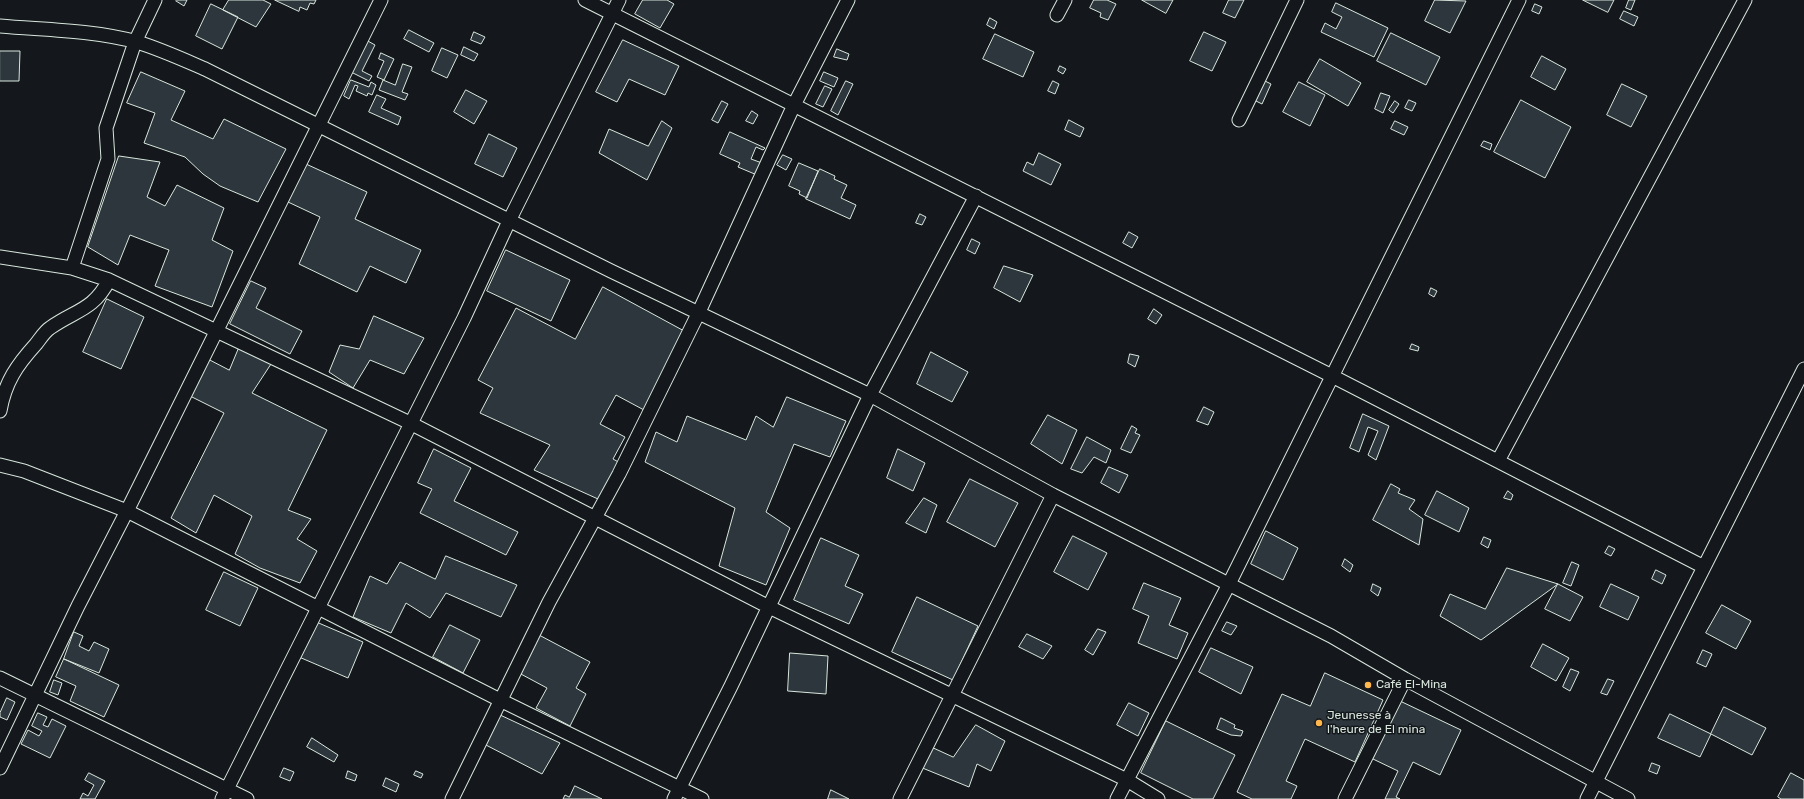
<!DOCTYPE html>
<html>
<head>
<meta charset="utf-8">
<style>
	body { margin:0 }
	canvas { display:block; background:#14181c }
</style>
</head>
<body>
<canvas width="1804" height="799"></canvas>
<script>
const ctx = document.querySelector('canvas').getContext('2d');
ctx.lineJoin = 'round';
function paint(path, color) { ctx.fillStyle = color; ctx.fill(path, 'evenodd'); }
function stroke(path, color, width, dash) { ctx.strokeStyle = color; ctx.lineWidth = width; ctx.lineCap = dash ? 'butt' : 'round'; ctx.setLineDash(dash || []); ctx.stroke(path); }
function write(font, color, halo, rows, align = 'center') {
  ctx.font = font + ' Rubik,sans-serif'; ctx.lineWidth = 3; ctx.setLineDash([]); ctx.textBaseline = 'middle'; ctx.strokeStyle = halo; ctx.fillStyle = color; for (const [text, x, y, turn = 0] of rows) {
    ctx.save(); ctx.translate(x, y); ctx.rotate((+turn || 0) * Math.PI / 180); ctx.textAlign = isNaN(turn) ? turn : align; if (halo) ctx.strokeText(text, 0, 0); ctx.fillText(text, 0, 0); ctx.restore();
  }
}
const building = new Path2D(`
	M177,0h10l-3,6 -8,-5z
	M229,0h34l8,4 -15,23 -33,-17z
	M275,0h41l-2,4 -4,-1 -3,7 -7,-3 -1,4z
	M643,0h24l7,4 -14,24 -25,-14z
	M1094,0h13l9,4 -8,16 -8,-3 1,-4 -11,-5z
	M1142,0h31l-7,13z
	M1229,0h15l-9,18 -12,-5z
	M1435,0l31,1 -16,32 -25,-12z
	M1583,0h31l-6,12z
	M1629,0h6l-4,10 -5,-2z
	M1336,3l52,25 -14,29 -53,-25 4,-9 11,6 6,-12 -10,-5z
	M211,4l27,13 -16,32 -26,-13z
	M1535,4l7,3 -3,7 -7,-3z
	M1624,11l14,6 -4,9 -14,-7z
	M990,18l7,4 -3,7 -7,-4z
	M409,30l25,13 -5,9 -25,-13z
	M474,32l11,5 -4,7 -10,-4z
	M1204,32l22,10 -14,29 -22,-10z
	M1391,33l49,24 -14,28 -49,-24z
	M995,34l39,18 -11,25 -40,-18z
	M366,40l9,5 -13,26 10,5 -3,5 -18,-9z
	M623,40l56,26 -14,29 -36,-16 -12,23 -21,-10z
	M464,47l14,7 -4,7 -13,-6z
	M442,48l16,7 -11,23 -15,-7z
	M837,49l12,5 -2,6 -13,-3z
	M0,51h20l-1,30h-19z
	M381,53l13,6 -10,21 -7,-3 7,-16 -5,-2z
	M1542,56l24,13 -11,21 -24,-13z
	M1320,59l41,24 -13,23 -41,-24z
	M403,64l9,3 -10,25 6,2 -3,6 -26,-10 4,-10 12,5z
	M1060,66l6,3 -3,5 -5,-3z
	M141,72l44,19 -14,29 42,19 11,-20 62,30 -28,53 -38,-16 -17,-12 -18,-17 -41,-14 11,-30 -28,-10z
	M824,72l14,6 -4,9 -14,-6z
	M351,80l18,7 2,-5 5,3 -4,10 -4,-2 -1,3 -11,-5 2,-5 -3,-1 -6,14 -5,-3z
	M846,81l7,3 -15,31 -7,-4z
	M1053,81l6,3 -4,10 -7,-3z
	M1265,81l6,3 -9,20 -6,-3z
	M1299,82l26,13 -15,31 -27,-14z
	M1622,84l25,12 -16,31 -24,-12z
	M825,86l7,3 -9,18 -7,-3z
	M466,90l21,11 -13,23 -20,-12z
	M1381,93l9,3 -7,17 -8,-4z
	M377,95l9,4 -5,9 20,9 -3,8 -29,-13z
	M1409,100l7,3 -4,8 -7,-3z
	M1521,100l50,27 -26,51 -51,-26z
	M722,101l6,3 -10,19 -6,-3z
	M1395,101l4,3 -6,9 -4,-3z
	M752,111l6,4 -5,9 -7,-3z
	M1069,120l15,8 -4,9 -15,-7z
	M662,121l10,7 -25,52 -48,-27 10,-24 39,17z
	M1395,121l13,6 -4,8 -13,-6z
	M730,132l35,16 -2,2 -7,-3 -5,12 11,4 -5,12 -19,-8 2,-4 -20,-9z
	M489,134l28,14 -14,29 -28,-13z
	M1484,141l8,3 -2,6 -9,-4z
	M1039,153l22,11 -10,21 -28,-14 4,-9 6,3z
	M783,155l9,4 -6,11 -9,-5z
	M119,156l41,6 -13,35 18,9 12,-21 47,23 -12,32 21,11 -21,56 -57,-21 14,-36 -39,-15 -12,30 -30,-18z
	M799,163l19,8 -11,27 -8,-4 1,-3 -11,-5z
	M306,164l61,28 -12,27 66,31 -15,33 -36,-17 -13,26 -58,-28 21,-47 -32,-15z
	M820,169l15,7 -1,3 13,6 -6,13 15,7 -6,14 -44,-20z
	M920,214l6,3 -4,8 -6,-2z
	M1129,232l9,5 -6,11 -9,-5z
	M972,239l8,4 -5,11 -8,-4z
	M506,250l64,30 -19,41 -64,-30z
	M1004,266l29,9 -13,27 -26,-14z
	M251,281l15,7 -10,20 46,23 -12,23 -60,-30z
	M603,287l83,45 -42,78 -28,-15 -16,29 25,13 -12,22 9,5 -24,35 -64,-29 16,-25 -70,-32 13,-25 -15,-8 38,-72 59,31z
	M1431,288l6,3 -3,6 -5,-3z
	M107,299l37,18 -23,52 -38,-17z
	M1154,309l8,6 -6,9 -8,-5z
	M374,316l50,22 -20,36 -34,-14 -17,28 -24,-16 11,-27 19,4z
	M1412,344l7,3 -1,4 -8,-2z
	M239,348l32,16 -19,29 75,37 -39,80 23,9 -14,20 20,12 -17,32 -40,-15 -25,-14 17,-38 -38,-21 -18,38 -25,-15 53,-105 -38,-19 18,-37 25,13z
	M931,352l37,20 -16,30 -35,-18z
	M1130,354l9,2 -4,11 -7,-4z
	M787,397l59,24 -16,36 -36,-13 -28,68 24,16 -24,57 -47,-19 16,-58 -90,-46 11,-30 21,10 10,-26 59,24 10,-24 17,11z
	M1204,407l10,5 -6,13 -11,-4z
	M1363,414l26,12 -13,34 -8,-5 10,-24 -10,-4 -9,25 -9,-4z
	M1048,415l29,15 -15,34 -31,-20z
	M1132,426l5,3 -2,4 5,2 -9,18 -10,-4z
	M1087,437l24,13 -5,13 -12,-6 -12,16 -11,-4z
	M434,449l37,19 -17,33 64,31 -12,23 -86,-42 12,-24 -14,-6z
	M898,449l27,14 -12,28 -26,-13z
	M1109,467l19,8 -9,18 -18,-10z
	M970,479l48,24 -23,44 -48,-25z
	M1391,484l9,5 -2,4 17,7 -6,9 14,10 -4,26 -46,-25z
	M1437,491l32,17 -10,24 -34,-17z
	M1508,491l5,4 -2,5 -7,-2z
	M924,498l13,7 -11,28 -20,-10z
	M1266,531l32,17 -15,32 -32,-16z
	M1073,536l34,17 -19,37 -34,-18z
	M1484,537l7,3 -3,8 -7,-4z
	M821,538l38,17 -14,31 18,8 -14,30 -55,-24z
	M1609,546l6,3 -4,7 -6,-3z
	M446,556l71,29 -16,32 -55,-24 -16,25 -24,-15 -15,30 -38,-16 17,-41 17,8 13,-22 35,17z
	M1345,559l8,6 -3,7 -8,-6z
	M1572,562l7,3 -8,21 -8,-3z
	M1507,568l51,16 -77,56 -41,-24 10,-22 35,15z
	M1656,570l10,5 -4,9 -10,-5z
	M224,572l34,16 -18,38 -34,-16z
	M1144,583l37,15 -12,27 19,8 -11,26 -39,-16 11,-27 -16,-7z
	M1373,584l8,4 -3,8 -7,-5z
	M1558,584l25,13 -13,24 -25,-12z
	M1611,584l28,13 -11,23 -28,-13z
	M917,597l61,29 -25,54 -61,-28z
	M1722,605l29,16 -15,28 -30,-16z
	M314,621l49,21 -15,36 -49,-21z
	M1227,622l10,4 -6,9 -9,-4z
	M450,625l30,15 -17,33 -30,-16z
	M1098,629l8,3 -13,23 -8,-5z
	M74,632l9,4 -4,10 10,5 5,-9 15,7 -10,24 -35,-14z
	M1027,634l25,12 -9,13 -24,-12z
	M539,635l51,27 -14,26 10,6 -16,32 -34,-18 11,-20 -28,-15z
	M1543,644l26,14 -13,23 -25,-14z
	M1211,648l42,19 -12,27 -42,-22z
	M1703,650l9,4 -6,13 -9,-4z
	M790,653l38,3 -2,38 -38,-3z
	M64,659l55,26 -15,32 -34,-16 6,-15 -20,-9z
	M1571,669l8,3 -9,19 -7,-4z
	M1325,673l58,27 -28,62 -50,-23 -19,42 11,5 -6,13h-39l-15,-7 45,-98 28,12z
	M1608,679l6,2 -7,14 -6,-2z
	M54,680l8,3 -4,12 -8,-3z
	M7,698l8,4 -8,18 -7,-3v-4z
	M1400,701l61,29 -21,45 -27,-13 -17,35 4,2h-15l13,-28 -25,-12z
	M1129,703l20,10 -11,23 -21,-11z
	M1724,707l42,21 -14,27 -41,-21z
	M38,713l9,4 -4,8 5,2 4,-8 14,7 -16,32 -29,-14 7,-14 11,6 3,-5 -10,-5z
	M498,714l62,29 -18,31 -58,-30z
	M1670,714l41,20 -11,23 -42,-19z
	M1221,718l14,7 -1,3 9,3 -2,5 -10,-1 -14,-6z
	M1166,721l69,34 -22,44h-20l-52,-26z
	M976,725l29,16 -14,30 -14,-7 -8,23 -49,-20 9,-21 24,11z
	M312,738l26,17 -4,7 -27,-15z
	M1652,763l8,3 -3,8 -8,-3z
	M284,768l10,4 -4,9 -10,-4z
	M348,771l9,4 -2,6 -9,-3z
	M416,771l7,3 -2,4 -7,-3z
	M89,773l16,8 -10,18h-15l3,-6 5,3 6,-11 -9,-5z
	M1791,773l13,7v19h-23l-3,-2z
	M386,778l13,6 -3,8 -13,-6z
	M575,786l27,13h-39l2,-4 4,2z
	M831,790l18,9h-21z`);
const minor = new Path2D(`
	M585,0l747,376 372,191
	M1057,15l8,-15
	M0,26c45,4 93,4 137,16 23,7 45,17 68,27l406,202 259,124 183,100 278,141 74,43 223,120
	M1239,120l58,-120
	M0,257l72,11 37,12 301,143 359,184 358,173 31,19
	M72,268l36,-109 -2,-31 29,-86 20,-42
	M0,411c5,-29 17,-46 36,-67 4,-5 9,-13 14,-16 25,-18 43,-17 59,-48
	M1498,461l247,-461
	M0,465l24,6 103,40 373,189 202,99
	M0,678l247,121
	M0,768l78,-162 49,-95 254,-511
	M222,799l242,-481 45,-97 110,-221
	M452,799l97,-197 70,-128 79,-160 96,-209 54,-105
	M674,799l57,-113 139,-291 106,-199
	M900,799l153,-304
	M1117,799l112,-215 290,-584
	M1345,799l60,-120
	M1587,799l217,-430`);
const markers = [
	[1368,685,4,"#ffb74d"],
	[1319,723,4,"#ffb74d"]
];
const poiNames = [
	["Café El-Mina",1376,685],
	["Jeunesse à",1327,716],
	["l'heure de El mina",1327,730]
];
paint(building, '#2c363c');
stroke(building, '#d8e6dc', 1);
stroke(minor, '#d8e6dc', 15);
stroke(minor, '#14181c', 13);
for (const [x, y, r, color] of markers) { const dot = new Path2D(); dot.arc(x, y, r, 0, 2 * Math.PI); ctx.fillStyle = color; ctx.fill(dot); stroke(dot, '#14181c', 1.5); }
write('12px', '#d8e6dc', '#14181c', poiNames, 'left');
</script>
</body>
</html>
